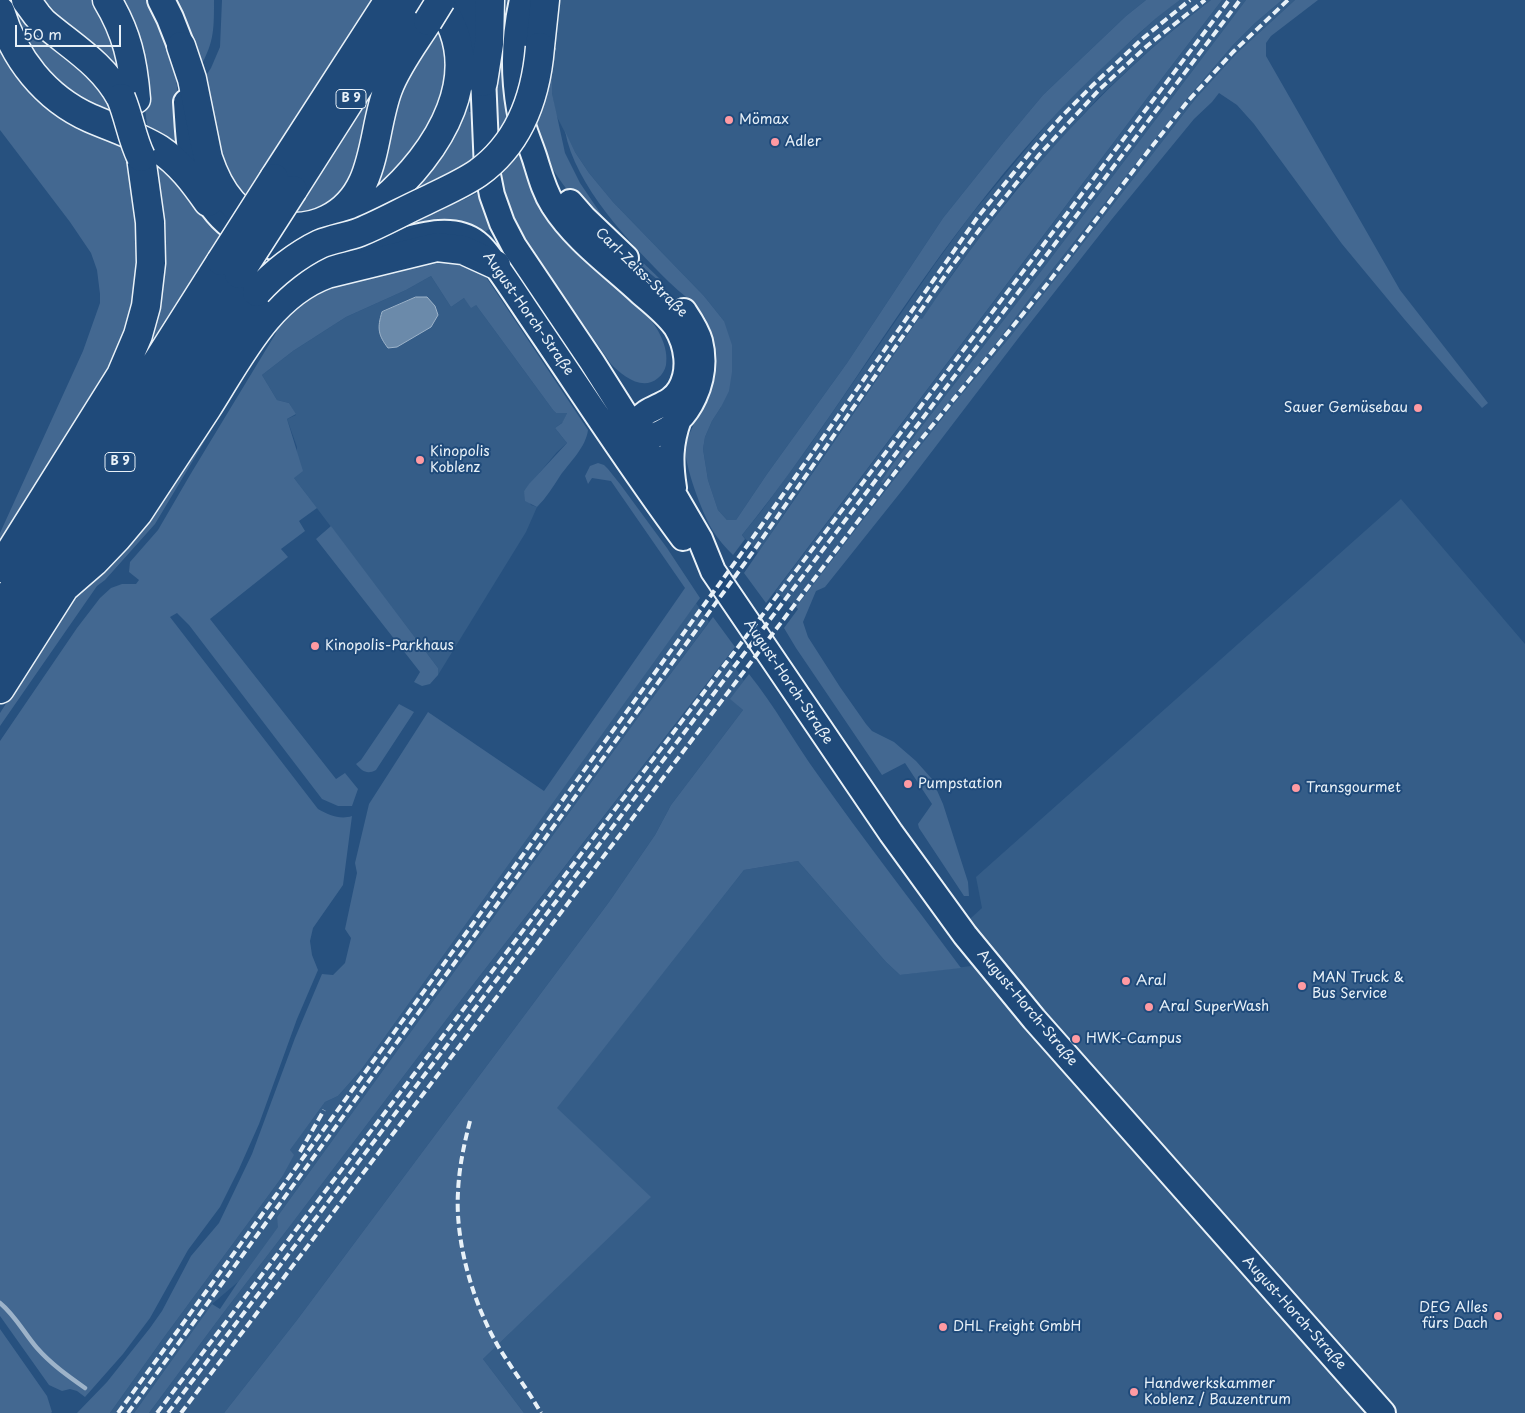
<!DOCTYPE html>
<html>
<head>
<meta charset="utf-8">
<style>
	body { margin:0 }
	#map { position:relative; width:1525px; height:1413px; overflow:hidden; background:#27517f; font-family:"Playpen Sans",sans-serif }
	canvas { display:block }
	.scale { position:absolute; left:15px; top:25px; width:106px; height:22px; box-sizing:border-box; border:2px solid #e8f1f8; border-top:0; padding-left:6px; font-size:15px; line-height:18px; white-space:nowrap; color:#e8f1f8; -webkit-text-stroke:4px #1f4a7a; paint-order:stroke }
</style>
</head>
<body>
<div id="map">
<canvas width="1525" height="1413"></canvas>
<div class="scale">50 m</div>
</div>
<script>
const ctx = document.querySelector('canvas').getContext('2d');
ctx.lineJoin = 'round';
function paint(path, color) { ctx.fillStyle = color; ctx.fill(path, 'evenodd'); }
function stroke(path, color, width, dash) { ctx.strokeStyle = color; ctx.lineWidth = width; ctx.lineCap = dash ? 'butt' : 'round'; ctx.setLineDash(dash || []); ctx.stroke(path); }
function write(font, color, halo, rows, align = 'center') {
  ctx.font = font + ' "Playpen Sans",sans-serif'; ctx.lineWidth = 4; ctx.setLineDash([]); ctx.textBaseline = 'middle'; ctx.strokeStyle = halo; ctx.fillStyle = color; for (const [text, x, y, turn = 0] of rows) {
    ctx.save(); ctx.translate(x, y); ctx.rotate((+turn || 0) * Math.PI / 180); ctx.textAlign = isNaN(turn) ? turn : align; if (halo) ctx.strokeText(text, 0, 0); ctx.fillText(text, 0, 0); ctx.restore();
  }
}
const built = new Path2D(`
	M552,0h594l-20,16 -83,79 -40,48 -60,75 -96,145 -80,111 -31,46h-9l-9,-10 -10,-30 -5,-31 2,-12 7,-16 9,-14 3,-86 -20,-25 -91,-94 -24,-29 -14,-21 -19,-37 -4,-22z
	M1180,0h31l-31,24 -37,32 -45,42 -81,90 -64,85 -31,47 -3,-2 -133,193 -28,42 -16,-18 21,-26 49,-67 123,-178 35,-48 87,-104 32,-33 75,-68z
	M1222,0h24l-220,291 -134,174 -9,18 114,-141 40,-53 148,-188 48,-56 22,-22 27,-23h13l-58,53 -41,45 -186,239 -54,64 -50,63 -110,143 -21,-15 391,-519z
	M431,276l20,31 13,-9 12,7 77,105 3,3h11l-4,9 -8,6 12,15 -10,9 -33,39 7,14 6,2 -11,25 -88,143v-7l-144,-190 3,-31 -10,-28 9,-4 -7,-12 -12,-3 -15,-25 31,-24 53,-34 60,-27z
	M1401,499l124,145v769h-1001l-41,-54 167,-162 -94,-89 188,-238 54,-9 88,101 14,13 71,-9 -21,-29 32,-29 -6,-31z
	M696,603l13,19 -70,94 -362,501 2,9 -41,56 -26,22 -78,109h-24l52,-73 120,-163 8,-27 7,-10 28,-38 13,-6 23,-26z
	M728,657l16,24 -13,18 12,11 -72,95 -16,30 -46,67 -312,418 -73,93h-75l75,-101 66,-86 175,-231z`);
const green = new Path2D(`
	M3,0h16l68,64 35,60 -77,-45z
	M32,0h69l29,80z
	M115,0h35l23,52 12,105 -37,-24 -7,-58z
	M170,0h44c0,33 0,43 -17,73z
	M222,0h155l-132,207 -14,-14 -29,-111 9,-14 9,-21z
	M495,0h12c-7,45 -7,78 1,123l-12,17 -2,-131z
	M1146,0h34c-23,16 -43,35 -63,54 -54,49 -103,104 -147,162 -80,103 -145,217 -228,319l3,4 -12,16c-7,-7 -15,-16 -20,-24 -11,-18 -29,-66 -28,-86 11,-29 30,-56 30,-89 0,-13 -4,-28 -11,-40 -8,-13 -24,-23 -35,-34 -39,-39 -94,-96 -104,-151l10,21 14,21 24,29 91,94 20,25 8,24v27l-3,19 -8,16 -9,14 -7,16 -2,12 5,31 10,30 9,10h9l31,-46 80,-111 96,-145 60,-75 40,-48 83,-79z
	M1211,0h11l-56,73 -400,530 -22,-30 175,-255 3,1c81,-121 172,-230 289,-319z
	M1246,0h36l-27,23 -22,22 -48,56 -148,188 -40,53 -114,141 -2,-1 11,-17 134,-174z
	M1295,0h23l-47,36 -5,7v13l134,234 88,113 -6,5 -26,-29 -51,-59 -63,-76 -88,-120 -17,-19 -18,-12 -7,9 -18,17 -82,100 -92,117 -116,152 -79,99 -9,4 -13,31 5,15 32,50 26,37 6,7 22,11 22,19 16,18 11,25 25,78 1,14h-5l-45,-68 -1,-4 14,-20 -27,-41 -23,12 -86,-127 -12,-20 14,-19 -2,-2 110,-143 50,-63 54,-64 186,-239 41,-45z
	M417,13l-51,145 -30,48 -51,14z
	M442,22l7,74 -58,86 -32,19 32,-102z
	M0,36l124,104 7,33 10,74 -6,56 -15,50 -120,200v-20l83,-182 17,-48v-9l-3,-24 -6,-17 -21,-31 -70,-92z
	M468,67l1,45h4v52l-70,37z
	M552,70v23l13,60 15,30 23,34 32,38 26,25 -2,1c-39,-33 -98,-86 -118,-134 -2,-7 -4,-15 -6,-22l8,-19z
	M517,151l17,38 48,63 65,63c11,13 22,32 19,50 -1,5 -4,10 -8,13 -16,14 -36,-3 -47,-14l-90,-130 -14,-31 -9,-32z
	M149,157l14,8 65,69 -92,143z
	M477,193l14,35 -8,5h-94c29,-15 60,-25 88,-40z
	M441,252l41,19 106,159c-2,17 -18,32 -28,46 -7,11 -14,22 -23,31l-12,-6 -1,-10 5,-7 38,-41 -12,-15 7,-5 5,-10h-11l-3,-3 -77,-105 -5,3 -7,-10 -13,9 -20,-31 -25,14 -60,27 -53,34 -31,24 15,25 12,3 7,11 -9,5 16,52 -9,7 23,30 -18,13 6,10 -24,18 7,8 -78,62 126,160 9,-6 13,16 -6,17h-14l-16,-7 -133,-174 -12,-12 -7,4 148,192c11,6 22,11 34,7l-9,69 -30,43 -3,13 2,14 6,15 -21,49 -38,105 -20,45 -19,38 -32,43 -38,68 -27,36 -38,43 -8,-6 -7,-2 -8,2 -13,-6 -49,-69v-575l77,-113 23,-30 11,-10 11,-4h14l3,-4 -10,-8 1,-10 28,-32 32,-55 86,-142 1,-7 22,-29z
	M272,331l-41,66 -76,127 -50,56 -8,6 -97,140v-13l78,-123z
	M598,463l6,2 4,4 12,15 47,64 33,50 -339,472 -23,26 -13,6 -35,48 4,5 -12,22 -120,163 -52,73h-33l30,-31 43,-54 12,-17 29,-55 28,-33 33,-69 43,-116 27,-64 11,1 12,-12 6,-25 -6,-9 12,-56 -2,-10 14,-59 59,-92 116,79 141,-203 -74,-107 -19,-3 -4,6 -3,-8 5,-10z
	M331,526l107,142v7l-8,9 -8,2 -8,-4 6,-10 -104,-133z
	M713,617l22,30 -270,348 -175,231 -66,86 -75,101h-15l78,-109 8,5 18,-27 40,-55 -1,-10 362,-501z
	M749,674c26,32 45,68 69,101 46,65 95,128 143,193l-61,7 -14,-13 -88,-101 -54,9 -187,238 94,89 -168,162 41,54h-300l73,-93 312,-418 46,-67 16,-30 72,-95 -13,-11z
	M399,704l15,8 -38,58c-9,5 -14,1 -20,-6l5,-4z
	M0,1329l47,67 5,16 -1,1h-51z`);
const water = new Path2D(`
	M416,297h11l8,9 3,9 -7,12 -34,20 -9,1c-10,-13 -11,-20 -6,-36z`);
const stream = new Path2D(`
	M0,1303c15,12 24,30 37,45 14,16 31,28 48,40`);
const secondary = new Path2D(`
	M463,0l13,29 6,23 5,118 5,25 10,28 12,23 78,116 62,98 46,79 13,32 178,262 74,102 69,84 349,394
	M522,0c-8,35 -9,74 -3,109 3,18 11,34 16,50 5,16 9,32 18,46 22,35 58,60 88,88 12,10 26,21 35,34 11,18 15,43 4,62 -7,13 -21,16 -33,23 -9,7 -18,14 -27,21
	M186,102c2,26 2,54 12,79 16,40 45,60 87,69 14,3 28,5 41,5 20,-1 38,-5 56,-9 29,-7 68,-24 95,-3 8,6 14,16 20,24 13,18 25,37 38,56 49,72 96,145 148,215
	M570,202l14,16 42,40
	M624,438c10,0 21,0 31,-3 36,-13 54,-58 45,-94 -3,-11 -10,-21 -16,-30
	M674,488c-4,-26 -4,-44 5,-69`);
const primary = new Path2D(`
	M161,0l9,18 11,28`);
const trunk = new Path2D(`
	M26,0l11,15 6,7c29,25 59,41 78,76
	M107,0c20,33 26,61 29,99
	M0,11c14,47 45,87 90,107 23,10 48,18 69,31 21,14 35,33 49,53
	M181,46l11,33 16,79c10,30 28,60 61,66 21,5 40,5 59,-5 50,-25 43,-85 60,-130 9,-24 26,-46 40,-68
	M540,47l5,-47
	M483,82l6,-38 1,-44
	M274,178l115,-178
	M293,190l121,-190
	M334,235c16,-10 32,-20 47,-33 57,-48 111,-132 55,-202
	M0,568l121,-193 17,-40 8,-29 5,-43 -1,-41 -9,-65
	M64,588l30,-26 23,-24 21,-25c23,-35 46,-70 69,-105 32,-50 62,-113 120,-134l110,-27 26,3 33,15
	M0,610l221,-349
	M0,650l239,-376
	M0,689l220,-346 19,-28 18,-23`);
const rail = new Path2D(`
	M470,1121c-6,23 -11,47 -12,71 -3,50 15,111 40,154 14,23 30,44 43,67
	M300,1152l24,-42
	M118,1413l631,-870 228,-325 56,-69 29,-33 31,-31 49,-46 48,-39
	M128,1413l627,-864 194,-279 34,-45 56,-70 60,-65 48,-44 58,-46
	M157,1413l1072,-1413
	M168,1413l1072,-1413
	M181,1413l725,-955 142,-175 101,-133 39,-49 45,-49 55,-52`);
const trunkBridge = new Path2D(`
	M428,21l13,-21
	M121,98c8,19 11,41 20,59
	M221,261l53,-83
	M239,274l54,-84
	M257,292c16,-18 40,-37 63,-48 12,-5 27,-7 40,-12 22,-9 43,-21 65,-31 18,-9 37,-17 53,-28 42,-30 58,-77 62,-126`);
const markers = [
	[729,120,5,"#ff9aa2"],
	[775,142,5,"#ff9aa2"],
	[1418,408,5,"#ff9aa2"],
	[420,460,5,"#ff9aa2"],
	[315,646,5,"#ff9aa2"],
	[908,784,5,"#ff9aa2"],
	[1296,788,5,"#ff9aa2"],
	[1126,981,5,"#ff9aa2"],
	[1302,986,5,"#ff9aa2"],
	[1149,1007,5,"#ff9aa2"],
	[1076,1039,5,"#ff9aa2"],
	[1498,1316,5,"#ff9aa2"],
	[943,1327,5,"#ff9aa2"],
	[1134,1392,5,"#ff9aa2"]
];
const shields = [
	[351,99,30],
	[120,462,30]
];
const shieldNames = [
	["B 9",351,99],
	["B 9",120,462]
];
const poiNames = [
	["Mömax",739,120],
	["Adler",785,142],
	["Sauer Gemüsebau",1408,408,"right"],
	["Kinopolis",430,452],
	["Koblenz",430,468],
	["Kinopolis-Parkhaus",325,646],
	["Pumpstation",918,784],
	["Transgourmet",1306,788],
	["MAN Truck &",1312,978],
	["Bus Service",1312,994],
	["Aral",1136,981],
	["Aral SuperWash",1159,1007],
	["HWK-Campus",1086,1039],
	["DEG Alles",1488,1308,"right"],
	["fürs Dach",1488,1324,"right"],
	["DHL Freight GmbH",953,1327],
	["Handwerkskammer",1144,1384],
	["Koblenz / Bauzentrum",1144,1400]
];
const streetNames = [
	["Carl-Zeiss-Straße",641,273,44],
	["August-Horch-Straße",528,314,55],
	["August-Horch-Straße",788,682,56],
	["August-Horch-Straße",1027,1008,50],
	["August-Horch-Straße",1294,1313,48]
];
paint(built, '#355d88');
paint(green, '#436891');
paint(water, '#6b8aaa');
stroke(water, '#9db3c9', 1);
stroke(stream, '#9db3c9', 4.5);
stroke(secondary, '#e8f1f8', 28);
stroke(primary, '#e8f1f8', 30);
stroke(trunk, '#e8f1f8', 31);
stroke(secondary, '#1f4a7a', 24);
stroke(primary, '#1f4a7a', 26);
stroke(trunk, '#1f4a7a', 28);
stroke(rail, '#e8f1f8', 4, [8, 4]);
stroke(trunkBridge, '#e8f1f8', 31, []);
stroke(trunkBridge, '#1f4a7a', 28);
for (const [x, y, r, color] of markers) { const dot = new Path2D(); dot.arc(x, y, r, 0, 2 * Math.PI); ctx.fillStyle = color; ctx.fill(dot); stroke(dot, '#1f4a7a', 2); }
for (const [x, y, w] of shields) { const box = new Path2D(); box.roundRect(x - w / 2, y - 9.5, w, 19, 4); ctx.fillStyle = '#1f4a7a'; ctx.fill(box); stroke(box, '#e8f1f8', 1); }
write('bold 12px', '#e8f1f8', null, shieldNames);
write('14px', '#e8f1f8', '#1f4a7a', poiNames, 'left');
write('14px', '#e8f1f8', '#1f4a7a', streetNames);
</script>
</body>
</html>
